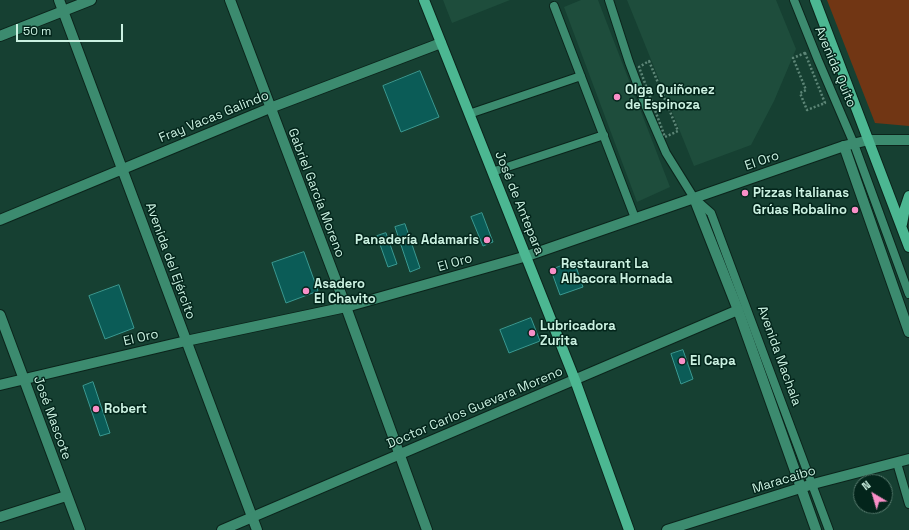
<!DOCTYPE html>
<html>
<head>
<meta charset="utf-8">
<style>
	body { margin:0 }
	#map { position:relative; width:909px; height:530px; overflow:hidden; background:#164032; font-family:"Space Grotesk",sans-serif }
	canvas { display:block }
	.north { position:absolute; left:853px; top:474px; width:40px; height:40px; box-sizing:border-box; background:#03251b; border:1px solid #53776a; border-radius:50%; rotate:322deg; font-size:11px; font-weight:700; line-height:16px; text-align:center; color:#cbf1e1 }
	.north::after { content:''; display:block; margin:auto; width:14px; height:18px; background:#f98fc8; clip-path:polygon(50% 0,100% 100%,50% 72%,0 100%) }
	.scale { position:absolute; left:16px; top:24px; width:107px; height:18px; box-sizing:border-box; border:2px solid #cbf1e1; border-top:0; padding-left:5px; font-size:12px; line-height:14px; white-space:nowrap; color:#cbf1e1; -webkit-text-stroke:3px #03251b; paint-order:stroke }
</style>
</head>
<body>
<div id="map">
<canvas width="909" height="530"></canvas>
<div class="north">N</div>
<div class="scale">50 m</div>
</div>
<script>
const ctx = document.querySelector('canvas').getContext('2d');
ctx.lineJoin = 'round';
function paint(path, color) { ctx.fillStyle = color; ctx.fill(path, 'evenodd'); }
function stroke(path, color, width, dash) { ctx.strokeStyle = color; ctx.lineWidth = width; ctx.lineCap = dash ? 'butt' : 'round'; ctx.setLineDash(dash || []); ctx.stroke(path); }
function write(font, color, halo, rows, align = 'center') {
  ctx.font = font + ' "Space Grotesk",sans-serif'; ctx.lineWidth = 3; ctx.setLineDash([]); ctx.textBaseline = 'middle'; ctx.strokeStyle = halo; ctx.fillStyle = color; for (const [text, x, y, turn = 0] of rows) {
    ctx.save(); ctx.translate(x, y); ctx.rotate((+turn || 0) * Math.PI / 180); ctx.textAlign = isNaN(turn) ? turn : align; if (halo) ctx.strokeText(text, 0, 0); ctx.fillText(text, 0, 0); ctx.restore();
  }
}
const built = new Path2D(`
	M443,0h67l-58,23z
	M581,0h17l72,187 -33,15 -73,-195z
	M627,0h149l20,49 -22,52 -23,44 -57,21z`);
const green = new Path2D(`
	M827,0h82v126l-34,-3z`);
const building = new Path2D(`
	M420,71l19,46 -38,15 -18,-46z
	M482,213l11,29 -10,4 -12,-29z
	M405,224l15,44 -10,4 -15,-45z
	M386,233l11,31 -9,3 -11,-31z
	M304,252l14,39 -32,12 -14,-40z
	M574,261l9,26 -23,8 -9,-25z
	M119,285l15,43 -29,11 -16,-43z
	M531,318l9,23 -31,12 -9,-23z
	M683,350l10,29 -12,5 -10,-30z
	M93,382l17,51 -10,3 -17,-50z`);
const path = new Path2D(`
	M805,53l20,50 -18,7 -7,-17 6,-3 -13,-32z
	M649,61l29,70 -13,6 -26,-70z`);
const service = new Path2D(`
	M609,0l20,62 17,45 20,46 28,45 17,15 118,317
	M794,0l24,60 36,84 55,150
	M554,6l81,212
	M469,114l112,-38
	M492,172l112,-37
	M897,463l12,41`);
const minor = new Path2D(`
	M59,0l198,530
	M230,0l116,307 81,223
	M0,36l91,-36
	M844,146l65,186
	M694,198l44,112 78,220
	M0,220l270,-112 171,-65
	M0,315l80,215
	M0,517l66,-21
	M667,530l146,-46 96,-25`);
const tertiary = new Path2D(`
	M0,385l186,-44 160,-34 181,-51 317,-110 25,-6h40
	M222,530l516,-220`);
const primary = new Path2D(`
	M424,0l151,380 54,150
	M815,0l94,247
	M902,224l3,-16 4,-12`);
const markers = [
	[617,97,4,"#f98fc8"],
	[745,193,4,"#f98fc8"],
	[855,210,4,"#f98fc8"],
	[487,240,4,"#f98fc8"],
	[553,271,4,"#f98fc8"],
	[306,291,4,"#f98fc8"],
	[532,333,4,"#f98fc8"],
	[682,361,4,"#f98fc8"],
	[96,409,4,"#f98fc8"]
];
const streetNames = [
	["Avenida Quito",835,67,67],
	["Fray Vacas Galindo",214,117,-22],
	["El Oro",762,161,-19],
	["Gabriel García Moreno",316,193,69],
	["José de Antepara",519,203,68],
	["Avenida del Ejército",170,261,70],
	["El Oro",455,263,-16],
	["El Oro",141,338,-13],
	["Avenida Machala",779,356,70],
	["Doctor Carlos Guevara Moreno",475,408,-23],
	["José Mascote",52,418,70],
	["Maracaibo",784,480,-17]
];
const poiNames = [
	["Olga Quiñonez",625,90],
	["de Espinoza",625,105],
	["Pizzas Italianas",753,193],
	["Grúas Robalino",847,210,"right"],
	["Panadería Adamaris",479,240,"right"],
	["Restaurant La",561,264],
	["Albacora Hornada",561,279],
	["Asadero",314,284],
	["El Chavito",314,299],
	["Lubricadora",540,326],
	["Zurita",540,341],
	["El Capa",690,361],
	["Robert",104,409]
];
paint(built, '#1e4d3c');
paint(green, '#713614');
paint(building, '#0b5c57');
stroke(building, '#3a9991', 1);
stroke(service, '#0b241b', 10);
stroke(minor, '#0b241b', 12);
stroke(tertiary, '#0b241b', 12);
stroke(primary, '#0b241b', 12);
stroke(path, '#5d8677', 2.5, [2, 2]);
stroke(service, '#3c8b6f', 8);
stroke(minor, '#3c8b6f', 10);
stroke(tertiary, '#3c8b6f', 10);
stroke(primary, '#4cb792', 10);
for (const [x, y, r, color] of markers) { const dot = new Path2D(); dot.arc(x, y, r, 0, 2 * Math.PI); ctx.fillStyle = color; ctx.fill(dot); stroke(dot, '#03251b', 1.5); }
write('13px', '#cbf1e1', '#03251b', streetNames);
write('bold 13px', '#cbf1e1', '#03251b', poiNames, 'left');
</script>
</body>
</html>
